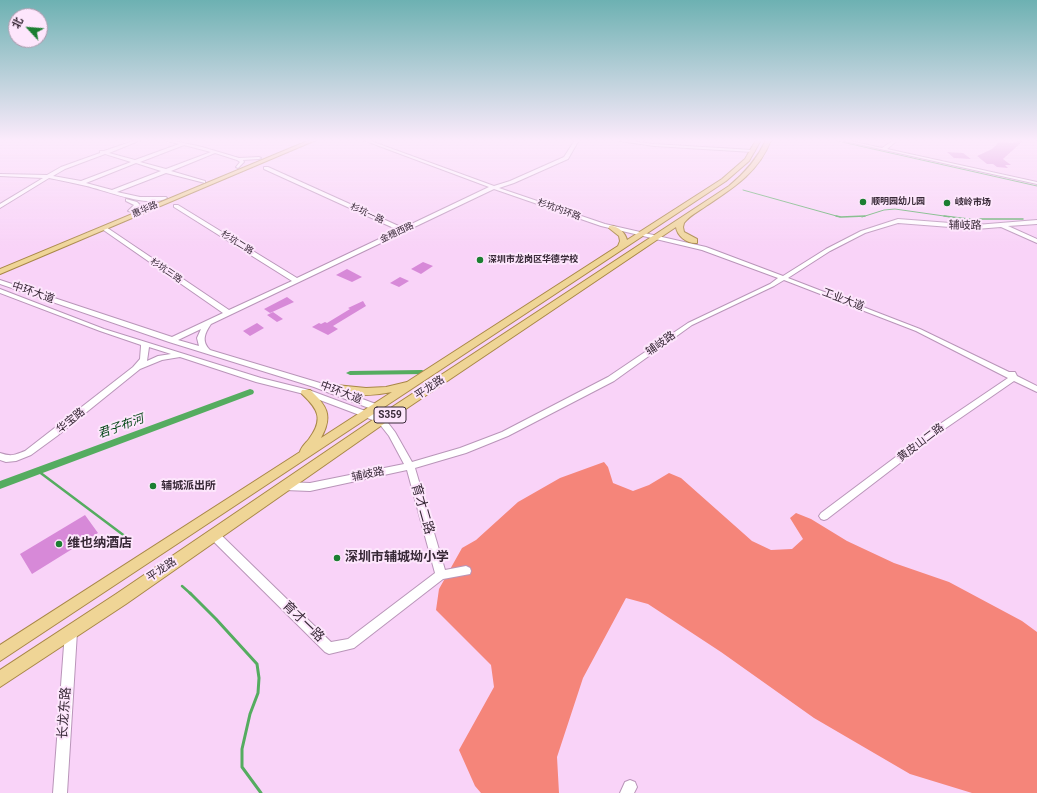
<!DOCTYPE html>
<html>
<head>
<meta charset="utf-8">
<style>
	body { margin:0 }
	#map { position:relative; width:1037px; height:793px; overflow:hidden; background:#f9d3f8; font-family:Roboto,"Noto Sans SC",sans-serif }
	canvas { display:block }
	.north { position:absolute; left:8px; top:8px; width:40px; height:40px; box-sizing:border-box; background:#fde6fc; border:1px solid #ae9aad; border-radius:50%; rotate:296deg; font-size:11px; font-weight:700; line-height:16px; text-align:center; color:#382937 }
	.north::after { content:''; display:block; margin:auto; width:14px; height:18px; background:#1b7e31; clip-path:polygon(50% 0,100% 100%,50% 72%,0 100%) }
</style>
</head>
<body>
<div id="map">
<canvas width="1037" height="793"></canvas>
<div class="north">北</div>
</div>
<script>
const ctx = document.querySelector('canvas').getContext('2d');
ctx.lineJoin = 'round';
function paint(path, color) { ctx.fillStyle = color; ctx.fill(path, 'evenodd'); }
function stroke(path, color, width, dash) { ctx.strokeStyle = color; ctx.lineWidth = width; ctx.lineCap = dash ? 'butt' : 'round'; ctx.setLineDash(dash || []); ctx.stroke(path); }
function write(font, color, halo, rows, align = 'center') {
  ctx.font = font + ' Roboto,"Noto Sans SC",sans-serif'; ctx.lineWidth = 4; ctx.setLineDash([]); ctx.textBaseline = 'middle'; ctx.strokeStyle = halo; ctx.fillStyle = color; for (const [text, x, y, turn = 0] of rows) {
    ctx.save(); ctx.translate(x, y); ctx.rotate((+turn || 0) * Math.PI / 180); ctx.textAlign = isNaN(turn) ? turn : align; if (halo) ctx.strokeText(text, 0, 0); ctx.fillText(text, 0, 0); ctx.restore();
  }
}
const forest = new Path2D(`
	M604,462l4,5 5,16 20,8 16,-6 20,-12 12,5 71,63 19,9 21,-1 11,-10 -13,-21 6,-5 15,6 36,22 47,22 55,19 73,39 15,11v161h-65l-62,-19 -96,-56 -93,-66 -73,-48 -22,-6 -43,80 -26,79 2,36h-78l-6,-7 -16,-36 35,-63 -3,-22 -55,-55 3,-21 23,-41 14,-8 42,-38 42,-24z`);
const streamFar3 = new Path2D(`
	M833,140l204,46
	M743,190l97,27
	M862,217l22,-7 11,-1 56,8`);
const streamFar2 = new Path2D(`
	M836,216l5,1 24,-1
	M944,216l24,3h55`);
const streamFar1 = new Path2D(`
	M38,471l92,69
	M182,586l9,8`);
const stream = new Path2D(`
	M190,593l26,26 41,45 2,14 -1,15 -8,21 -8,35v18l19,26`);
const canal = new Path2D(`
	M422,370l4,2 -1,2 -75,1 -4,-2 4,-2z
	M250,389l3,1 1,2 -1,2 -253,95v-8z`);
const building = new Path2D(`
	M1021,140h3l-21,19 8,6h-6l3,3 -11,-1 -4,-3h-6l-10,-8 15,-7 8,-8 12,2z
	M947,152l16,1 8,6 -17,-1z
	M423,262l10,4 -12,8 -10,-5z
	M347,269l15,8 -10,5 -16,-7z
	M400,277l9,4 -10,6 -9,-4z
	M287,297l7,5 -24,11 -6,-4z
	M363,301l3,5 -33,20 5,3 -10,6 -16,-8 7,-4 2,1 4,-2 2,1 23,-14 -2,-1z
	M273,312l10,7 -6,3 -10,-7z
	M257,323l7,5 -14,8 -7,-5z
	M85,515l13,18 -66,41 -12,-20z`);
const minor = new Path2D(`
	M136,140h5l-32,13 26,7 44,-16 -16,-4h6l33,7 37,11 20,-1 2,1 -2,1 -16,1 1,2 -6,6 -2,-1 4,-5 -3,-2 -22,-7 -44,18 34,10v2l-39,-10 -49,19 23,5h26l1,1c-19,11 -64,-9 -85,-13 -10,-2 -22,-5 -33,-7l-49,30v-4l43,-26 -43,-2v-2l47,1 14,-8 39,-14v-2h4zM184,145l27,7 -45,17 -26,-7zM105,154l26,8 -50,19 -28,-5 12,-7zM136,163l25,8 -49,19 -26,-7z
	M363,140h5l126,46 16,-5 54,-24 11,-17h4l-11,19 -54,24 -15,5 106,36 101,23 77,29 43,-27 35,-18 37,-12 78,6 61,-5v4l-29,2 29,13v4l-36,-16 -25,2 -78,-6 -33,10 -35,18 -42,27 132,51 89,43h6l2,4 20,10v6l-23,-11 -71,49 -116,89 -3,1 -3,-1 -2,-3 2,-3 116,-87 71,-48 -92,-47 -132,-51 -10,6 -82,39 -78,56 -106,55 -42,17 -51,15 30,102 21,-4 4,2 1,3 -1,3 -27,5 -89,69 -25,6 -4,-2 -115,-114 -1,-3 1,-3 4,-1 4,1 113,110 17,-3 87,-66 -28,-103 -97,21 -25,-1 -3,-1 -2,-3 2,-3 3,-1 25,1 94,-19 -15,-28 -11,-14 -74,-28 -48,-12 -76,-25 -18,3 -22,9 -83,67 -26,19 -15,6 -10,1 -6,-2v-7c12,4 14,2 25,-2l108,-84 7,-8 1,-13v-1l-41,-14 -100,-38v-4l104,40 157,49 48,12 67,25 -2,-5 -60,-23 -145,-45 -169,-58v-4l172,57 51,-24 -121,-84v-2h4l123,83 63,-29 -118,-74v-2h4l119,73 101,-48 -134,-61v-2h4l135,61 86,-41zM494,189l107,37 101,24 76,28 -8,6 -82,39 -80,54 -106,55 -42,16 -48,14 -17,-30 -10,-13 -4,-13 -61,-23 -110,-33c-9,-9 -5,-17 1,-26zM201,329l-4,9 2,8 -21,-6zM149,347l22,7 -13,2 -11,5z
	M614,140h8l32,4 99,6 2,1 -2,1 -99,-6z
	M840,140h6l36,8 12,-8h4l-11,9 150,33v2z
	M126,199l11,3 3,3 -7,7 -5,-1 6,-6 -8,-4z
	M71,626l4,2 2,4 -10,161h-14l12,-161 2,-4z
	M630,780l5,2 2,5 -3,6h-14l5,-11z`);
const major = new Path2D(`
	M310,140h6l-316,134v-5z
	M756,140h5l-12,21 -23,20 -726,480v-16l300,-193c1,-5 6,-9 9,-13 15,-20 9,-30 -7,-45l-1,-2 1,-2h8c16,15 24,25 11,48l71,-46c-23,5 -47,4 -69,-3l-2,-2 2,-2 3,-1 40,4 20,-1 21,-5 211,-136 2,-5 -1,-5 -10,-8v-2c8,-1 16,6 18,14l95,-61 23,-20z
	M766,140h5c-12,32 -38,48 -65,66 -7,5 -17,10 -22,17l-1,4 1,5 13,7v4c-10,1 -20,-7 -21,-16l-291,196 -259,181 -126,83v-17l116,-76 261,-177 352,-231c17,-14 28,-27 37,-46z`);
const markers = [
	[863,202,4,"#1b7e31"],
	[947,203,4,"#1b7e31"],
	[480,260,4,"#1b7e31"],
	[153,486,4,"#1b7e31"],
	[59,544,4,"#1b7e31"],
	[337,558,4,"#1b7e31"]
];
const farPoinames = [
	["顺明园幼儿园",871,202],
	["岐岭市场",955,203],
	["深圳市龙岗区华德学校",488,260]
];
const farStreetnames = [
	["惠华路",145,210,-23],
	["杉坑内环路",559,210,20],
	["杉坑一路",367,214,25],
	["金穗西路",397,233,-25],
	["杉坑二路",237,243,32],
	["杉坑三路",166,271,34]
];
const shields = [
	[390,415,32]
];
const shieldNames = [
	["S359",390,415]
];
const streetNames = [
	["辅岐路",965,226,1],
	["中环大道",33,293,19],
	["工业大道",843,300,21],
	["辅岐路",661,344,-35],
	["平龙路",430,388,-34],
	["中环大道",341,393,21],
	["华宝路",71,421,-39],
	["黄皮山二路",921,443,-37],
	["辅岐路",368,475,-12],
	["平龙路",162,570,-34]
];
const poiNames = [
	["辅城派出所",161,486]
];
const waterNames = [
	["君子布河",121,427,-20]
];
const nearStreetnames = [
	["育才二路",422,509,74],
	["育才一路",303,622,44],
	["长龙东路",65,713,-86]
];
const nearPoinames = [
	["维也纳酒店",67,544],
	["深圳市辅城坳小学",345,558]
];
paint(forest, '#f5857a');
stroke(streamFar3, '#55ac60', 1);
stroke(streamFar2, '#55ac60', 1.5);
stroke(streamFar1, '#55ac60', 2.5);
stroke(stream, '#55ac60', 3);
paint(canal, '#55ac60');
paint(building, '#d789d8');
stroke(minor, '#b995b9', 2);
stroke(major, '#a88747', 2);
paint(minor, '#fff');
paint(major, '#efd596');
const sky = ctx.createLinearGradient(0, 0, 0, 251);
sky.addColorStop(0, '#6db1b2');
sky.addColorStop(0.56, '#fcebfc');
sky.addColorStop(1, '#fcebfc00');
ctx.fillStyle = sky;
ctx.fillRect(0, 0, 1037, 251);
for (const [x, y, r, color] of markers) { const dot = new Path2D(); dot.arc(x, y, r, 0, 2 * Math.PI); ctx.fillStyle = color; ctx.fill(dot); stroke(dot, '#fde6fc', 1.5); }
write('bold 9px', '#382937', '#fde6fc', farPoinames, 'left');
write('9px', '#382937', '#fde6fc', farStreetnames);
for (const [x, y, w] of shields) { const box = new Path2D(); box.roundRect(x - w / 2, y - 8, w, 16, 3); ctx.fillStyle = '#fde6fc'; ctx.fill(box); stroke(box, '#382937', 1); }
write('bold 10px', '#382937', null, shieldNames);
write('11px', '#382937', '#fde6fc', streetNames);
write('bold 11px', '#382937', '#fde6fc', poiNames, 'left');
write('italic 12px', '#034715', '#fde6fc', waterNames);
write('13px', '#382937', '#fde6fc', nearStreetnames);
write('bold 13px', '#382937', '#fde6fc', nearPoinames, 'left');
</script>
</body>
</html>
